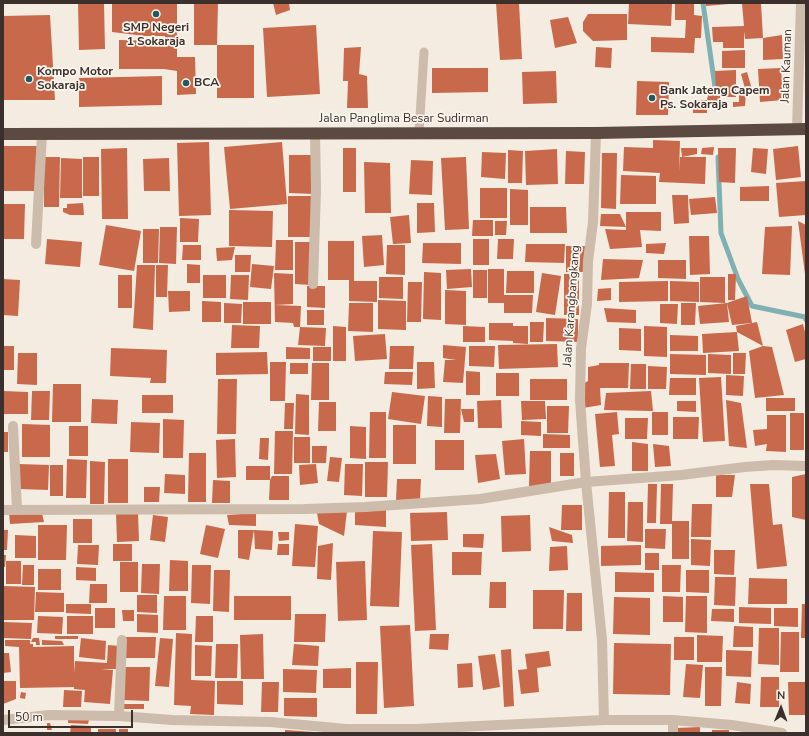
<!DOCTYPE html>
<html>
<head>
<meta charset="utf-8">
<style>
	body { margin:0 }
	#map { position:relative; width:809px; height:736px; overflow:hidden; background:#f4ebe1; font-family:"Nunito Sans",sans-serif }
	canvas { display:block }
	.frame { position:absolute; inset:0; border:4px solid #3b302b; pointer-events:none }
	.north { position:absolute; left:761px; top:688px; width:40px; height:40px; -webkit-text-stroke:3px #fbf5ee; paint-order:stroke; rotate:1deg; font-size:11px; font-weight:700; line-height:16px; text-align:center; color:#3b302b }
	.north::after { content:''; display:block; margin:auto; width:14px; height:18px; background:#3b302b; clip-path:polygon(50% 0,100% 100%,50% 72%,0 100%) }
	.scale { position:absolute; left:8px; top:710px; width:125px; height:18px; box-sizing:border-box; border:2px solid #3b302b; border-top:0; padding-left:5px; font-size:12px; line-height:14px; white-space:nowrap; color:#3b302b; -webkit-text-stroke:3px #fbf5ee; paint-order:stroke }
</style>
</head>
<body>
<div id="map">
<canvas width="809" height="736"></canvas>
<div class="frame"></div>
<div class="north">N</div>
<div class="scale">50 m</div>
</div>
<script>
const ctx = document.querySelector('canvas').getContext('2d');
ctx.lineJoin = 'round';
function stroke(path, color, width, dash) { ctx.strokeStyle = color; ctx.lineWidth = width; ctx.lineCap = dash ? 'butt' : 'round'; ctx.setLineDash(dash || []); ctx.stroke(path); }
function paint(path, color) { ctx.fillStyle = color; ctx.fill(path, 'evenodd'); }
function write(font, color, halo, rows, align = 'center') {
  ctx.font = font + ' "Nunito Sans",sans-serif'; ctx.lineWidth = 3.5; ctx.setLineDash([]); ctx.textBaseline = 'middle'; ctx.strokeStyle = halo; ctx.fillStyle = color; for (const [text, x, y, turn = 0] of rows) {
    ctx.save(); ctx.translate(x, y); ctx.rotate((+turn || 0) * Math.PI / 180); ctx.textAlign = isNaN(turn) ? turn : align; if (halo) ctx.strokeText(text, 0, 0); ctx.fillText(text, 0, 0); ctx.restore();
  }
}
const stream = new Path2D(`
	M703,3l13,91
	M718,157l3,76 17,46 14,27 53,11 1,3`);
const building = new Path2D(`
	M78,3h26l1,46 -26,1z
	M112,3h65v54h18l1,37 -19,1v-24l-13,-2h-45v-29l46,1v-5h-20l-33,-4z
	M194,3h24l-1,42h37v53h-37v-53h-23z
	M273,3h16l1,7 -14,5z
	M496,3h23l3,56 -22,1z
	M629,3l43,1 -1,22 -43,-2z
	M675,3h19v12l8,1 -1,22h-6l-1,15 -43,-1v-15l34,1 1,-18h-11z
	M706,3h23v1l-23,2z
	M761,3l2,35 -18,1 -1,-8v17h-21v-6h-10l-1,-15 32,-1 -2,-22z
	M588,14h39v26l-34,1 -10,-10v-9z
	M50,15l5,85h-52v-84z
	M568,17l9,26 -22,5 -5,-28z
	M316,25l4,69 -53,3 -4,-69z
	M782,35l1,24 -20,1v-22z
	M361,47l-2,27 8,2 1,32h-21l1,-27h-5l1,-33z
	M596,47l16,1 -1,20 -16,-1z
	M745,50v18h-23v-17z
	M432,68h56v24l-56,1z
	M781,68l2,32 -23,2 -2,-33z
	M736,70v27h-16v12l-11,-2 1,-6 -3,-1 1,-5 3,-6h5l-1,-18z
	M556,71l1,32 -34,1 -1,-32z
	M747,72l6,21 -7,1v-2l-1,14 -12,1v-5h6v-11l7,1 -5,-18z
	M162,76v29l-83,2v-29z
	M637,81l32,1 -1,33h-32z
	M693,100h14v13h-14z
	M653,140l27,1 -1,31 1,-15h2l-1,-9h16v6l-15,3h24l-1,27 -46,-2 1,-9 -37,-2 1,-24 29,1z
	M209,142l2,73 -32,1 -2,-73z
	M282,142l5,62 -57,5 -6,-62z
	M3,146h34v45h-34z
	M798,146l3,31 -25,3 -3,-31z
	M714,147l-1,8 -12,-1 1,-6z
	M127,148l1,71h-26l-1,-70z
	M343,148h13v44h-13z
	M718,148h18l-1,35 -16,-1z
	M753,148l15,1 -2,25 -15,-2z
	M557,149l1,35 -32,1 -1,-34z
	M508,150l15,1 -1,32h-14z
	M566,151l19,1 -1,32h-19z
	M482,152l24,1 -1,26 -24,-2z
	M602,153h15l-1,56 -15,-1z
	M289,155h25v39l-25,-1z
	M44,157h16l-1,50h-15z
	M83,157h16v39h-16z
	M466,157l3,72 -24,1 -4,-72z
	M61,158l21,1v39h-22z
	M169,158l1,33h-26l-1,-32z
	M411,160l22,1 -1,34 -23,-1z
	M364,162l26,1 1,50h-26z
	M621,175l35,1v28h-36z
	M806,181v34l-27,2 -3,-34z
	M769,186v15h-29v-14z
	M480,188h27v30h-27z
	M510,189l18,1v35h-18z
	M672,195h16l1,28 -15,1z
	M288,196h26l-1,41h-25z
	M715,197l2,16 -26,2 -2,-16z
	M83,203l1,12h-14l-7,-3v-4h4v-4z
	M417,203h17l1,29 -18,1z
	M3,204h22l-1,35h-21z
	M530,207h36l1,26h-37z
	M229,210l44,1 -1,36 -43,-1z
	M626,212h35v19l-21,-1 2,17 -32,2 -5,-20 21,1v-3l-26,-1 1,-12h19l6,13z
	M409,215l2,28 -18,1 -3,-27z
	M180,218l19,1 -1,23h-18z
	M473,220h20v16h-21z
	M495,221h12l-1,14h-11z
	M798,221l8,4v49h-1z
	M106,225l35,6 -7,40 -35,-6z
	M792,226l-2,49 -28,-1 3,-47z
	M160,227h17l-1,37 -17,-1z
	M143,229h16l-1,34h-15z
	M382,235l2,30 -20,2 -2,-31z
	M689,236h20l1,38 -20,1z
	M47,239l35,3 -2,25 -35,-3z
	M473,239h16v26h-16z
	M498,239h16l-1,20h-16z
	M276,240h17v30h-18z
	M328,241h26v40h23v21l-28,-1v-21h-21z
	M295,242h17l-1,43 -16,-1z
	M423,243h38v21l-39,-1z
	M666,243l-2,11 -18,-1v-9z
	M526,244h39l-1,19 -39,-1z
	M183,245h18v15h-19z
	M387,245h18v30l-19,-1z
	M566,246h19l-1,26h-18z
	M235,247l-3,13 -15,1 -1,-13z
	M235,255h16l-1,17h-15z
	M603,259l40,1 -4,18 -38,2z
	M658,260h28v19l-28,-1z
	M187,264l13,1v18h-13z
	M252,264l22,2 -3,23 -21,-2z
	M137,265h18l-2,65 -20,-2z
	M156,265h12l-1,32h-11z
	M471,269l1,18 -25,2 -1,-19z
	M488,269h16v34h-16z
	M473,270h14v28h-14z
	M507,271h27v22h-28z
	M424,272l17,1v47l-18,-1z
	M274,273l19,1v30l-18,1 26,1 -1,21 26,1 -1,18 -27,-1 2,-18h-6l-1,-4 -18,-1z
	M542,273l19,3 -6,39 -19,-3z
	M564,274h15v41h-15z
	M728,274h8l-1,26h-7z
	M118,275h14v33h-14z
	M203,275h23v23h-23z
	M231,275h18l-1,25 -18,-1z
	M379,277h24v22l-24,-1z
	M700,277h25v26l-25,-1z
	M3,279l17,1 -2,36 -15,-1z
	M668,281v20l-49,1v-20z
	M670,281l29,1v20l-29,-1z
	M408,282h14l-1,40h-14z
	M307,286h18v22l-18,-1z
	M611,288v12l-14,1 1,-12z
	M445,290l21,1v34l-21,-1z
	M168,291h22v20l-21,1z
	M504,295h29l-1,18h-28z
	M747,296l5,27 5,-1 6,24 -26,-14 2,19 -36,2 -1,-19 35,-2 -1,-6 16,-3 -20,2 -5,-22 2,19 -29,2 -2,-18 29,-3z
	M378,300l28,1v29l-28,-1z
	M202,301l19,1v20h-19z
	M243,302h28v22h-28z
	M224,303l18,1 -1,19h-17z
	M349,303h24v29l-25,-1z
	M681,303h15l-1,22h-14z
	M660,304h18l-1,20 -17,-1z
	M604,308l32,2v13l-29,-1z
	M307,310h17v15h-17z
	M546,318l32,1v23l-32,-1z
	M530,322h14l-1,20h-13z
	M489,323h24v3h15v18l-15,-1v-2l-24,-1z
	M803,324l3,12v23l-11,3 -9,-32z
	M232,325l28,1 -1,22h-28z
	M333,326l13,1v34h-13z
	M463,326l22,1v15h-22z
	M644,326l23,1v30l-23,-1z
	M619,328l22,1v22l-22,-1z
	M385,334l2,25 -32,2 -2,-25z
	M670,335l28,1v15h-28z
	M557,344l1,23 -59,2 -1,-24z
	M443,345l23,2 -3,36 -20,-1 2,-22h11l-13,-2z
	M3,346h11v24h-11z
	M390,346h24l-1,23h-24z
	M469,346h26l-1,21 -25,-1z
	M763,346l9,1 12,48 -29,3 -6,-47z
	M286,347l24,1v11h-24z
	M313,347h18v14h-18z
	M111,348l56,2 -1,33h-16l1,-5 -41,-2z
	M267,352l1,22 -52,1v-22z
	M18,353h19v32l-20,-1z
	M733,353h13l-1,21h-12z
	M670,354l36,1v20l-36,-1z
	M708,354l23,1v19l-23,-1z
	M270,362h16l-1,39h-15z
	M417,362h17l1,26 -18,1z
	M290,363h18v11h-18z
	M312,363h17v37h-18z
	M599,363h30l-1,25h-28l1,17 -18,3v-24l5,-3v-14l11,-2z
	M631,364h15v25h-16z
	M648,366l19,1 -1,22h-18z
	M466,371l14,1v23h-14z
	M385,372h28l-1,13 -28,-1z
	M496,373h23v23h-23z
	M726,375l18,1 -1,20 -17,-1z
	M721,377l4,64 -22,1 -4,-64z
	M670,378h26v17h-27z
	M218,379h19l-1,55h-19z
	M530,379h37v21h-37z
	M53,384h28v38h-29z
	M3,391l25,1v22h-25z
	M32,391h18l-1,29h-18z
	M651,391l2,20 -49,-1 2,-17z
	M392,392l33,4 -4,28 -33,-5z
	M296,394l13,1v40l-14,-1z
	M142,395h31v18h-31z
	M428,396l14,1v30l-15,-1z
	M766,398h29v13h-29z
	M92,399l26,1 -1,24 -26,-1z
	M445,399h16l-1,34h-16z
	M501,400l1,28h-24l-1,-27z
	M726,400l15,3 6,45 -18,-2z
	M521,401h24l1,18 -24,1z
	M677,401h19v11l-19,-1z
	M319,402h17v29h-18z
	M285,403h9l-1,26h-9z
	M547,406h22l-1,27h-21z
	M461,409h13v13h-10z
	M370,412h16v46h-17z
	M617,412l2,22 -7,1 3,31 -15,1 -5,-53z
	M652,412h16v23h-16z
	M790,413h14v37h-14z
	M767,415h19v37l-20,-1 1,-7 -12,2 -2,-16 14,-1z
	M673,417h26l-1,22h-25z
	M625,418h23l-1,21h-22z
	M163,419l21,1 -1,38h-20z
	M521,421l20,1v14l-20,-1z
	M131,422l29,1 -1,30 -29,-1z
	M22,424l28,1v32h-28z
	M393,425h23v39h-23z
	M69,426h19v30h-19z
	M350,426l16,1v32l-16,-1z
	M275,431h18l-1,43h-18z
	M3,432h5v20h-5z
	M543,434l27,1v13h-27z
	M294,437h16v26h-16z
	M260,438h9l-1,22 -9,-1z
	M235,439l1,38 -19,1 -1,-38z
	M524,439l2,35 -21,1 -3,-34z
	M435,440h29v30h-29z
	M632,442l16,2v27h-16z
	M653,444l16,2 2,20 -16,1z
	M312,446h15l-1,17h-14z
	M530,451h21v36l-22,-1z
	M189,453h17v49h-18z
	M560,453h14v23h-14z
	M496,454l4,25 -22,4 -3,-28z
	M330,457l12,1 -3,24 -12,-1z
	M67,459l20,1 -1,38h-20z
	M108,459h20v44h-20z
	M90,461l15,1 -1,42h-14z
	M365,462h23l-1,35h-22z
	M19,464l30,1 -1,25 -29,-1z
	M316,464l2,19 -18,2 -1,-20z
	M345,464h18l-1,32 -18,-1z
	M50,465h13v31h-13z
	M246,466h24v14h-24z
	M165,474l20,1v19l-21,-1z
	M806,474v46l-14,-3v-40z
	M716,475h19l-3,22h-16z
	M272,476h17v24h-20l1,-20z
	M397,479h24l-1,21h-24z
	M213,480l17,1v22h-18z
	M648,484h9l-1,39h-9z
	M661,484h12l-1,37h17v38h-17v-35h-12z
	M750,484h19l4,41 9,-1 5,42 -30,3z
	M144,487h16l-1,15h-15z
	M609,492h16v46h-17z
	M628,502h15v40l-16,-1z
	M692,504h20l-1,33h-20z
	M562,505h20v25h-21z
	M386,510v17l-31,-2v-13z
	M347,511l-3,25 -25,-12 -2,-11z
	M447,512l1,28 -37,1 -1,-28z
	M9,513h33l2,9 -34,2z
	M116,513h22l1,28 -22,1z
	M256,513v13l-27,-1 -2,-10z
	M153,515l15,2 -3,25 -15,-2z
	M530,515l1,36 -29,1 -1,-36z
	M73,519h19v24h-19z
	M295,524l23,2 -3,41 -23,-1z
	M38,525h29l-1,35h-28z
	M206,525l19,4 -7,29 -18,-4z
	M549,527l23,8 1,8 -21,-2z
	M645,529h21l-1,20 -20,-1z
	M3,530h5l-1,20h-4z
	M238,530h16l19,1 -1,19 -17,-1 -1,-19 -5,30 -11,-2z
	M373,531l29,1 -3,75 -29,-1z
	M278,532h11v8l-10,1z
	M463,534h21l-1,14 -20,-1z
	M15,535l21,1v22h-21z
	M691,539l20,1 -1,26 -19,-1z
	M333,543l-2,37 -14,-1 1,-33z
	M113,544h19v17h-19z
	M278,544h11v11h-12z
	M432,544l4,86 -21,1 -4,-86z
	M78,545h21l-1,20 -21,-1z
	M641,545v20l-40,1v-20z
	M567,546l1,24 -19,1 1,-24z
	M714,550h21l-1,25 -20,-1z
	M452,552h30l-1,23h-29z
	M645,553h14v17h-14z
	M3,555h3l-1,12h-2z
	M170,560l18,1v30h-19z
	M6,561h15v23h-15z
	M365,561l2,59 -29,1 -2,-59z
	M120,562h18v30h-18z
	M142,564h18l-1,30 -18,-1z
	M23,565h11v20h-12z
	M192,565h19l-1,39 -19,-1z
	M662,565h19l-1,27h-18z
	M76,567l20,1v13l-20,-1z
	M38,569h23v21h-23z
	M214,570h16l-1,42 -16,-1z
	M686,570h23v23l-23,-1z
	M615,572l39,1v19h-39z
	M715,577h21l-1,29 -21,-1z
	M749,578l38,1v25h-39z
	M490,582h16v26h-17z
	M90,584h17v19h-18z
	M3,586l32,1 -1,33h-31z
	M533,590h31l-1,39h-30z
	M36,592l28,1v19h-29z
	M567,593h15v38h-16z
	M137,595h20v18l-20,-1z
	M164,596h22v34h-23z
	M234,596h57v24h-57z
	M663,596l20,1v25h-20z
	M686,596h21v37l-22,-1z
	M614,597l36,1v37l-37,-1z
	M66,604h25v10l-25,-1z
	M802,604h4v34h-5z
	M739,607l32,1v16l-32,-1z
	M95,608h20v20h-20z
	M774,608h24v19l-24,-1z
	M712,609h22v13l-23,-1z
	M122,610h12v11h-11z
	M137,614l21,1v18l-21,-1z
	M295,614h31l-1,28h-31z
	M38,616l25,1 -1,17 -25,-1z
	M67,616h26v18h-26z
	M196,616h17v26h-18z
	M3,622l29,1 -1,16 -28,-1z
	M410,625l4,81 -30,2 -4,-82z
	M734,626l19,1v20h-20z
	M759,628h20v37l-21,-1z
	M781,632h18v40h-19z
	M176,633l16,1 -1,46 24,1 -1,34 -24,-1 1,-8 -17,-1z
	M263,634l1,45h-23l-1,-44z
	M430,634h19l-1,16 -19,-1z
	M697,635l26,1 -1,26h-25z
	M55,636h23v3h-23z
	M124,637h32l-1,21h-31z
	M674,637h20v23h-20z
	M33,638h6l1,7h-4v-3h-5z
	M81,638l25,3 -1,19 -26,-3z
	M160,638l13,1 -4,48 -14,-1z
	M5,640h25v4h3v3l41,-1v27l1,-12 32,2 1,-18 12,1 -1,23h-18l12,1 -3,34 -26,-2 1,-12 -11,-1v-2l-54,1 -1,-41 -14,-1z
	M42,640l20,1 2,4h-22z
	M614,643l57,1 -1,51 -57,-1z
	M216,644h22l-1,34h-22z
	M294,644l25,2 -1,20 -26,-1z
	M195,645l17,1 -1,30h-16z
	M511,649l3,57 -10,1 -3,-57z
	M726,650l26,1 -1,26 -25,-1z
	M549,651l2,15 -14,2 2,24 -18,2 -3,-24 9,-1 -2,-15z
	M3,653h6l2,19 -8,1z
	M495,654l5,33 -17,3 -5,-34z
	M356,662h22l-1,52h-21z
	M472,663l1,24 -15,1 -1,-24z
	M686,664l17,1 -3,33 -17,-1z
	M124,667h26l-1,34 -26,-1z
	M705,667h17l-1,39h-16z
	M351,668v20h-28v-19z
	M283,669l34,1 -1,23 -33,-1z
	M761,677h18v30h-19z
	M3,681h13v18l-13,5z
	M217,681h26v24l-26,-1z
	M262,682h17l-1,30h-17z
	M737,682l14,2 -1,20 -15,-1z
	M788,682h17l1,33h-17z
	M64,690l18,1 -1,16h-18z
	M21,692l5,1 -1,6 -5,-1z
	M284,698h33v19l-33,-1z
	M122,704h22v5h-22z
	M68,719l21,1 -1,4 -20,-1z
	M47,723h3l2,7h-5z
	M71,725l20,1v7h-21z
	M700,727v6h-24v-5z
	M98,729h18v4h-18z
	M119,729h9v4h-9z
	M285,730l29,2v1h-29z
	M712,730h17v3h-17z`);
const lane = new Path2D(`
	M419,133l5,-81`);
const street = new Path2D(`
	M797,129l4,-126
	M596,133l-3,89 -5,39 -1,43 -6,44 -1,52 6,82 16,158 2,80
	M36,244l6,-110
	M313,284l3,-95 -1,-56
	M13,426l4,83
	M3,510l302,-1 60,-2 115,-8 106,-17 95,-7 64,-8 28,-2 33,1
	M119,716l3,-76
	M3,720l46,-5 70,1 53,4 99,2 75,7h70l188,-9h69l59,5 50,8
	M673,720v13`);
const highway = new Path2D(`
	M3,134l593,-1 210,-4`);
const markers = [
	[156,14,4,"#1f5a5e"],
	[29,79,4,"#1f5a5e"],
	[186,83,4,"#1f5a5e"],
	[652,98,4,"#1f5a5e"]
];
const poiNames = [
	["SMP Negeri",156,28,"center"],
	["1 Sokaraja",156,42,"center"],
	["Kompo Motor",37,72],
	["Sokaraja",37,86],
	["BCA",194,83],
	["Bank Jateng Capem",660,91],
	["Ps. Sokaraja",660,105]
];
const streetNames = [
	["Jalan Kauman",787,66,-88],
	["Jalan Panglima Besar Sudirman",404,119],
	["Jalan Karangbangkang",572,306,-86]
];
stroke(stream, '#7fb0b2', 5);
paint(building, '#c8694b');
stroke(lane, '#cdbbac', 9);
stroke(street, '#cdbbac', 10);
stroke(highway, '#5c4a42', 12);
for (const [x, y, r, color] of markers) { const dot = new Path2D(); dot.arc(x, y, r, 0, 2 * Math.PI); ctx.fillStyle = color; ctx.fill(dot); stroke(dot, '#fbf5ee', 1.5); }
write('bold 12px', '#3b302b', '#fbf5ee', poiNames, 'left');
write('12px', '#3b302b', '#fbf5ee', streetNames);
</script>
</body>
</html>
